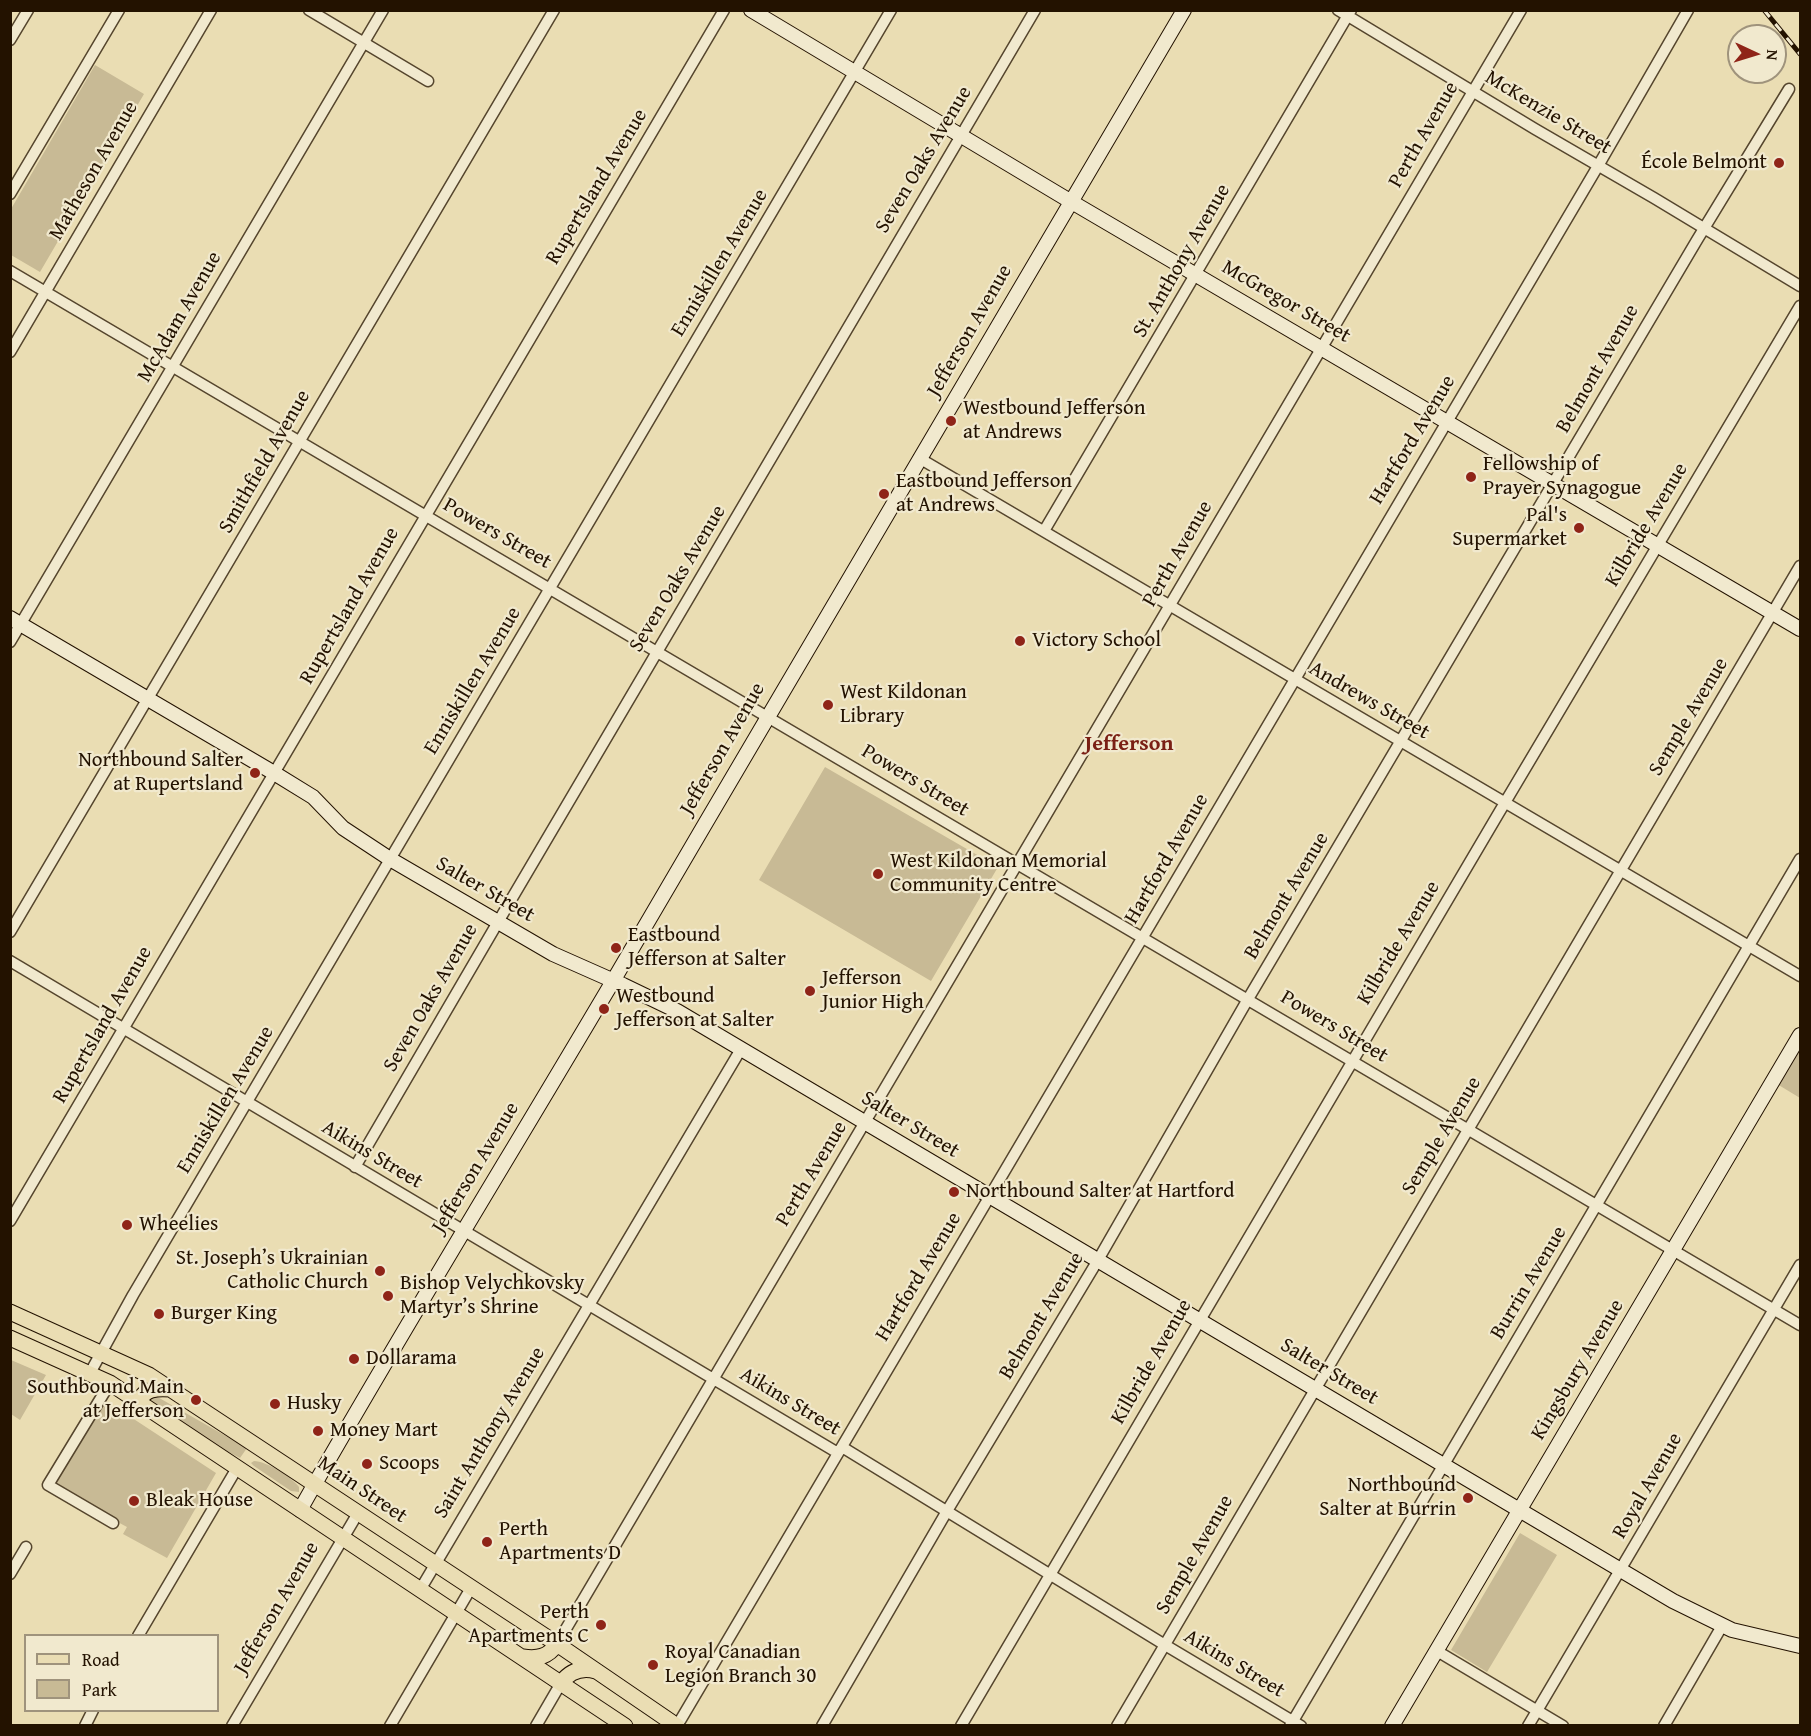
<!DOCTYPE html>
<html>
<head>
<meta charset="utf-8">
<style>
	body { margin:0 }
	#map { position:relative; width:1811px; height:1736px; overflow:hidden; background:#eaddb3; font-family:"Gentium Book Plus",serif }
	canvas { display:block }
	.frame { position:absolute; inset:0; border:12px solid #231200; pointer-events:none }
	.legend { position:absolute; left:24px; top:1634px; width:195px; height:78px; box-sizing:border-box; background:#f1e9ce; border:2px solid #9f937c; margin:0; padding:8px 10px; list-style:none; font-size:18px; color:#231200 }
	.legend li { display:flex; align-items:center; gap:12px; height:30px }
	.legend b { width:30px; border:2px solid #9f937c }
	.north { position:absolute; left:1727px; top:24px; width:60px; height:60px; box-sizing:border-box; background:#f1e9ce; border:2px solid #9f937c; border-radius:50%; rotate:94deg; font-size:16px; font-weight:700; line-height:24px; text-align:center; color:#231200 }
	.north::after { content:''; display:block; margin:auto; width:21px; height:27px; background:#8f2418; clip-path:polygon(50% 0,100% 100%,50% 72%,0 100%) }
</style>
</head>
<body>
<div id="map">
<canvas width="1811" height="1736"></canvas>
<div class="frame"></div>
<ul class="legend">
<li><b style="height:8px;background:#eaddb3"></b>Road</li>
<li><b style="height:16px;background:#c8ba95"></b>Park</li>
</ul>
<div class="north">N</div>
</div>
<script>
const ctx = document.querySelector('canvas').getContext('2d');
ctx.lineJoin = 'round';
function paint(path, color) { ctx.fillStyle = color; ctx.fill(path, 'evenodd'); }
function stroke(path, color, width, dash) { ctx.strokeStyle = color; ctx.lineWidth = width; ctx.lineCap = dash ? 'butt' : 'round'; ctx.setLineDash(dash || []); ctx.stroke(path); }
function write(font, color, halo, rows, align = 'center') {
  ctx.font = font + ' "Gentium Book Plus",serif'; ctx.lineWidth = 4.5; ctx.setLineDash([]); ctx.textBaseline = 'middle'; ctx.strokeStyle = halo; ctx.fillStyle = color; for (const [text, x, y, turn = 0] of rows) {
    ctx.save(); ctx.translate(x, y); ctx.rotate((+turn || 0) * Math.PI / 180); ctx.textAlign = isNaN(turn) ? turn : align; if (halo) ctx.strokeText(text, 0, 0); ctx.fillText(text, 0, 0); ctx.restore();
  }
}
const green = new Path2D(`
	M95,65l49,29 -104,178 -29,-17v-46z
	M825,767l173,100 -67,114 -172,-101z
	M1800,1045v53l-23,-14z
	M11,1360l35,15 -26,45 -9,-6z
	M154,1395l93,53 -7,10 -31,-16 -64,-43z
	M101,1403l19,7 96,63 -49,85 -44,-24 4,-7 -63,-34 -7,-9v-6z
	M254,1461c12,0 38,16 45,26v5l-8,-1 -37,-25 -3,-3z
	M1520,1533l37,22 -70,117 -36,-22z`);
const street = new Path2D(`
	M309,10l119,71
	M1338,10l197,119 119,69 146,88
	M10,40l18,-30
	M10,194l109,-184
	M10,271l1790,1054
	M10,352l201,-342
	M919,458l881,518
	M1044,531l307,-521
	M10,642l373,-632
	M10,932l544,-922
	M10,961l828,492
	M355,1167l143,-245 537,-912
	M10,1221l714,-1211
	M90,1373l43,-78 758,-1285
	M110,1383l-62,102 65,38
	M842,1447l323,198 136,81
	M10,1574l16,-27
	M420,1590l321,-541
	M138,1636l99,-168
	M557,1644l964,-1634
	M1437,1651l126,75
	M85,1726l8,-16
	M232,1726l126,-213
	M390,1726l81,-138
	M536,1726l25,-43
	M677,1726l921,-1560 90,-156
	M822,1726l125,-215 151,-251 150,-261 449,-759 92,-151
	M961,1726l536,-910 303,-510
	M1117,1726l683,-1160
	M1290,1726l510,-867
	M1528,1726l272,-461
	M1664,1726l58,-100`);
const secondary = new Path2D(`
	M751,10l319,191 730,428
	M10,618l264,155 39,24 30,31 47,31 163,95 70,31 54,26 996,590 59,29 68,16
	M300,1510c102,-180 211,-356 316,-534 189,-322 376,-645 568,-966
	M1392,1726l408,-691`);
const primary = new Path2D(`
	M10,1312l139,63 408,269 120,82
	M10,1338l100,45 515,343
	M140,1403c2,-15 18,-15 31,-14
	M523,1657c15,2 25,0 34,-13
	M561,1683c9,-12 21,-16 35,-12`);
const rail = new Path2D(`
	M1764,10l36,44`);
const markers = [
	[1779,163,6,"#8f2418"],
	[951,421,6,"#8f2418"],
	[1471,477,6,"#8f2418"],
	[884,494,6,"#8f2418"],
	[1579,528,6,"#8f2418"],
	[1020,641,6,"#8f2418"],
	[828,705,6,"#8f2418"],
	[255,773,6,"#8f2418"],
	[878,874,6,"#8f2418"],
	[616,948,6,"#8f2418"],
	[810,991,6,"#8f2418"],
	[604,1009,6,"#8f2418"],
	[954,1192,6,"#8f2418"],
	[127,1225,6,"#8f2418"],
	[380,1271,6,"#8f2418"],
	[388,1296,6,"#8f2418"],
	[159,1314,6,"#8f2418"],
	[354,1359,6,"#8f2418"],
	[196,1400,6,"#8f2418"],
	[275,1404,6,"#8f2418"],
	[318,1431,6,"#8f2418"],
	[367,1464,6,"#8f2418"],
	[1468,1498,6,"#8f2418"],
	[134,1501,6,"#8f2418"],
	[487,1542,6,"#8f2418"],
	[601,1625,6,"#8f2418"],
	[653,1665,6,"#8f2418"]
];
const streetNames = [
	["McKenzie Street",1548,113,31],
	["Perth Avenue",1424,135,-60],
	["Seven Oaks Avenue",924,160,-59],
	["Matheson Avenue",94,171,-60],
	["Rupertsland Avenue",597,187,-59],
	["St. Anthony Avenue",1182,261,-60],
	["Enniskillen Avenue",720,263,-59],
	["McGregor Street",1286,302,30],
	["McAdam Avenue",180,317,-60],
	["Jefferson Avenue",970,331,-60],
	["Belmont Avenue",1598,369,-60],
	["Hartford Avenue",1413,440,-59],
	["Smithfield Avenue",265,462,-60],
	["Kilbride Avenue",1647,525,-59],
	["Powers Street",497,534,30],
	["Perth Avenue",1178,554,-60],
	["Seven Oaks Avenue",678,579,-59],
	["Rupertsland Avenue",350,606,-60],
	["Enniskillen Avenue",473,681,-59],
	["Andrews Street",1369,701,30],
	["Semple Avenue",1689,717,-59],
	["Jefferson Avenue",723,749,-60],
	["Powers Street",915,781,31],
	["Hartford Avenue",1167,859,-60],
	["Salter Street",485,890,30],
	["Belmont Avenue",1287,896,-59],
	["Kilbride Avenue",1399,943,-59],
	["Seven Oaks Avenue",431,998,-60],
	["Rupertsland Avenue",103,1025,-60],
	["Powers Street",1334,1027,31],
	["Enniskillen Avenue",226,1100,-59],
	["Salter Street",910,1125,31],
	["Semple Avenue",1442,1136,-59],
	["Aikins Street",372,1155,31],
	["Jefferson Avenue",476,1168,-59],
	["Perth Avenue",812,1174,-59],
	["Hartford Avenue",919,1277,-59],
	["Burrin Avenue",1529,1283,-59],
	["Belmont Avenue",1042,1316,-59],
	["Kilbride Avenue",1152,1362,-60],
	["Kingsbury Avenue",1578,1370,-59],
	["Salter Street",1329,1372,31],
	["Aikins Street",790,1402,31],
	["Saint Anthony Avenue",490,1433,-59],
	["Royal Avenue",1648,1486,-60],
	["Main Street",362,1490,34],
	["Semple Avenue",1195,1555,-60],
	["Jefferson Avenue",277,1608,-60],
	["Aikins Street",1234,1664,31]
];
const poiNames = [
	["École Belmont",1767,163,"right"],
	["Westbound Jefferson",963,409],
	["at Andrews",963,433],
	["Fellowship of",1483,465],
	["Prayer Synagogue",1483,489],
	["Eastbound Jefferson",896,482],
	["at Andrews",896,506],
	["Pal's",1567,516,"right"],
	["Supermarket",1567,540,"right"],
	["Victory School",1032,641],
	["West Kildonan",840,693],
	["Library",840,717],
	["Northbound Salter",243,761,"right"],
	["at Rupertsland",243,785,"right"],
	["West Kildonan Memorial",890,862],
	["Community Centre",890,886],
	["Eastbound",628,936],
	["Jefferson at Salter",628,960],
	["Jefferson",822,979],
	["Junior High",822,1003],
	["Westbound",616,997],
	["Jefferson at Salter",616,1021],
	["Northbound Salter at Hartford",966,1192],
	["Wheelies",139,1225],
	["St. Joseph’s Ukrainian",368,1259,"right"],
	["Catholic Church",368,1283,"right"],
	["Bishop Velychkovsky",400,1284],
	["Martyr’s Shrine",400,1308],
	["Burger King",171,1314],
	["Dollarama",366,1359],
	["Southbound Main",184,1388,"right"],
	["at Jefferson",184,1412,"right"],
	["Husky",287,1404],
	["Money Mart",330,1431],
	["Scoops",379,1464],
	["Northbound",1456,1486,"right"],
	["Salter at Burrin",1456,1510,"right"],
	["Bleak House",146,1501],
	["Perth",499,1530],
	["Apartments D",499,1554],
	["Perth",589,1613,"right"],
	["Apartments C",589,1637,"right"],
	["Royal Canadian",665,1653],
	["Legion Branch 30",665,1677]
];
const neighbourhoodNames = [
	["Jefferson",1129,744]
];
paint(green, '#c8ba95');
stroke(street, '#55452d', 13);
stroke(secondary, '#231200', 16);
stroke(primary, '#231200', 17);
stroke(street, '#f1e9ce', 10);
stroke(secondary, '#f1e9ce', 14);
stroke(primary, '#eaddb3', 15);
stroke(rail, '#231200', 5);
stroke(rail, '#f1e9ce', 3, [9]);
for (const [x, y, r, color] of markers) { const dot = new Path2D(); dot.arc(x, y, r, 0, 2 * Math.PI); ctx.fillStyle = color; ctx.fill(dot); stroke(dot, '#f1e9ce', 2); }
write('21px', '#231200', '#f1e9ce', streetNames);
write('21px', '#231200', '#f1e9ce', poiNames, 'left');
write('bold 22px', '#7a1f14', '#f1e9ce', neighbourhoodNames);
</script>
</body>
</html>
